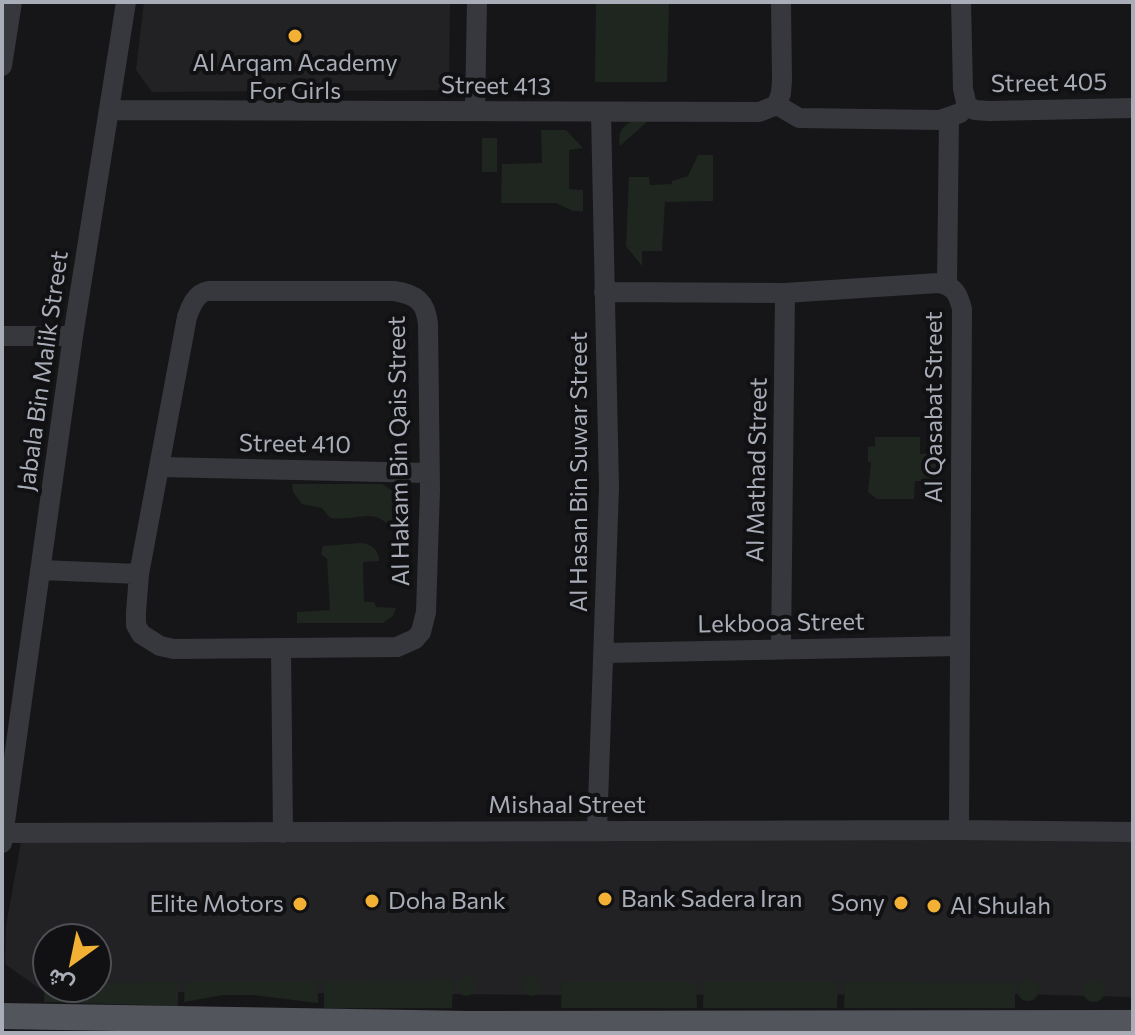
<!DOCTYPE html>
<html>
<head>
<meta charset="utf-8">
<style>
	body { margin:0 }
	#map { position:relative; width:1135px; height:1035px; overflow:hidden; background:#161618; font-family:Commissioner,Vazirmatn,sans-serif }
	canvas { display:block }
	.frame { position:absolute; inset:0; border:4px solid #a8adb8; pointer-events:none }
	.north { position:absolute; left:32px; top:923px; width:80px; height:80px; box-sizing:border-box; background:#111113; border:2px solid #4d4f55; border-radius:50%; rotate:213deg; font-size:22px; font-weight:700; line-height:32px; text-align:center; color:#a8adb8 }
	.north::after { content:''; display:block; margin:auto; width:28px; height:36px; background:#f2b134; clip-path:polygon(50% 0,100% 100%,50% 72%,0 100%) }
</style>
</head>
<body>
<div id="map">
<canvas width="1135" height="1035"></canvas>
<div class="frame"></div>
<div class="north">ش</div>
</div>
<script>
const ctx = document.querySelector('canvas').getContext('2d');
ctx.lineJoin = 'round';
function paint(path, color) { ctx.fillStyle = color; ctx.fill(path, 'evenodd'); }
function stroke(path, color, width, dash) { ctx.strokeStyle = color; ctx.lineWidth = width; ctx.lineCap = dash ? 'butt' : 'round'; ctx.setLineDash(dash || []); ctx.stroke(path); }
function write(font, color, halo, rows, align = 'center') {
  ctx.font = font + ' Commissioner,sans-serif'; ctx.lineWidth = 8; ctx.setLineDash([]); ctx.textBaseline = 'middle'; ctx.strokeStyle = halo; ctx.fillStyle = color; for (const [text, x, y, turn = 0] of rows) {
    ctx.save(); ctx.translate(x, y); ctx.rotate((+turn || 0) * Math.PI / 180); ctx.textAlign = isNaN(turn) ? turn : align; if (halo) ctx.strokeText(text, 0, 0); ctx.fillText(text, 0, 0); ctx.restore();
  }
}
const built = new Path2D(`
	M144,2h306l-1,88 -297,2 -16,-22z
	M1133,838v159l-118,-3 -452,1 -520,-4 -38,-27 1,-38 15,-84zM48,939h48v48h-48z`);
const green = new Path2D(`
	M596,2h73l-2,80h-72z
	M637,119l11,2 -28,25c-3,-15 4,-22 17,-27z
	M541,130h25l17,18 -14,2v39l14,1v21h-10l-17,-8h-55l1,-39 40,-1z
	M482,138h15v34h-15z
	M698,155h15v46l-48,1 -3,49h-20v15l-16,-20 3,-69h20l1,8 22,-1v-3l16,-5z
	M875,437h45v17h20v27h-25l-1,18h-37l-9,-7 3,-30h-3v-15l7,-1z
	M292,484h90l25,16 -1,38 -9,-2c-22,-33 -35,-14 -67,-18l-8,-10 -20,-4 -9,-12z
	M361,543c11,1 18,7 18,18l-16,1 1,40h10l2,5 20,1 -3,8 -10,7h-86v-11l33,-2 -3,-51 -6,-5 2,-8z
	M522 986a10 10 0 1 1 20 0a10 10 0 1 1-20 0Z
	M456 986a10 10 0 1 1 20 0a10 10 0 1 1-20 0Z
	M1017 990a11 11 0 1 1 22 0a11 11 0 1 1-22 0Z
	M1083 991a11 11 0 1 1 22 0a11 11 0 1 1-22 0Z
	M453,980l-1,28h-128v-27z
	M178,982v24l-134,-4 1,-19h3v4h48v-4z
	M185,982h133v21l-65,-8h-30l-39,7z
	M562,982h134l1,26h-136z
	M704,982h134l-1,26h-134z
	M845,982l170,1v25h-171z`);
const minor = new Path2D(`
	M961,2l2,87 4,17
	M2,66l10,-64
	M777,105l22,13 141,2 20,-7 7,-7
	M777,105l4,-12 1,-13 -1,-78
	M967,106l8,4 14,1 144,-3
	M109,110l650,2 18,-7
	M475,111l2,-109
	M947,285l2,-167
	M208,291h186c22,3 32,11 34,33l2,166 -4,122 -5,20 -6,7 -18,8 -223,2 -14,-3 -19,-12 -5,-9v-13l3,-38 48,-257c4,-11 9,-24 21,-26z
	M604,292l181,1 153,-10c16,3 20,10 24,26l-3,521
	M2,336h71
	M160,467l270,6
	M40,570l99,4
	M781,648l4,-355
	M281,650l2,183
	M605,653l354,-7
	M597,831l12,-343 -8,-375
	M2,833l957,-3 174,2
	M2,843l71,-507 53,-334`);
const major = new Path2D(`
	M2,1016l467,8 664,-1`);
const markers = [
	[295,36,8,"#f2b134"],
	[605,899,8,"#f2b134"],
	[372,901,8,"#f2b134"],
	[901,903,8,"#f2b134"],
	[300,904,8,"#f2b134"],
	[934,906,8,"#f2b134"]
];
const poiNames = [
	["Al Arqam Academy",295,63,"center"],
	["For Girls",295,91,"center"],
	["Bank Sadera Iran",621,899],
	["Doha Bank",388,901],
	["Sony",885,903,"right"],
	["Elite Motors",284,904,"right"],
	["Al Shulah",950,906]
];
const streetNames = [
	["Street 405",1049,83,-1],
	["Street 413",496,86,1],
	["Jabala Bin Malik Street",43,371,-82],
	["Al Qasabat Street",934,407,-90],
	["Street 410",295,444,1],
	["Al Hakam Bin Qais Street",399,451,-91],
	["Al Mathad Street",757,470,-89],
	["Al Hasan Bin Suwar Street",579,472,-90],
	["Lekbooa Street",781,623,-1],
	["Mishaal Street",567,805]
];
paint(built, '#222225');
paint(green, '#1e261f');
stroke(minor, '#37383d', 20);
stroke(major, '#53555c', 26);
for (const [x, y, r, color] of markers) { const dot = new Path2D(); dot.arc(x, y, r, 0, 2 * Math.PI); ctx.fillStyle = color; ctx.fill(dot); stroke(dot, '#111113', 3); }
write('24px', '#a8adb8', '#111113', poiNames, 'left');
write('24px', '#a8adb8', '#111113', streetNames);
</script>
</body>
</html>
